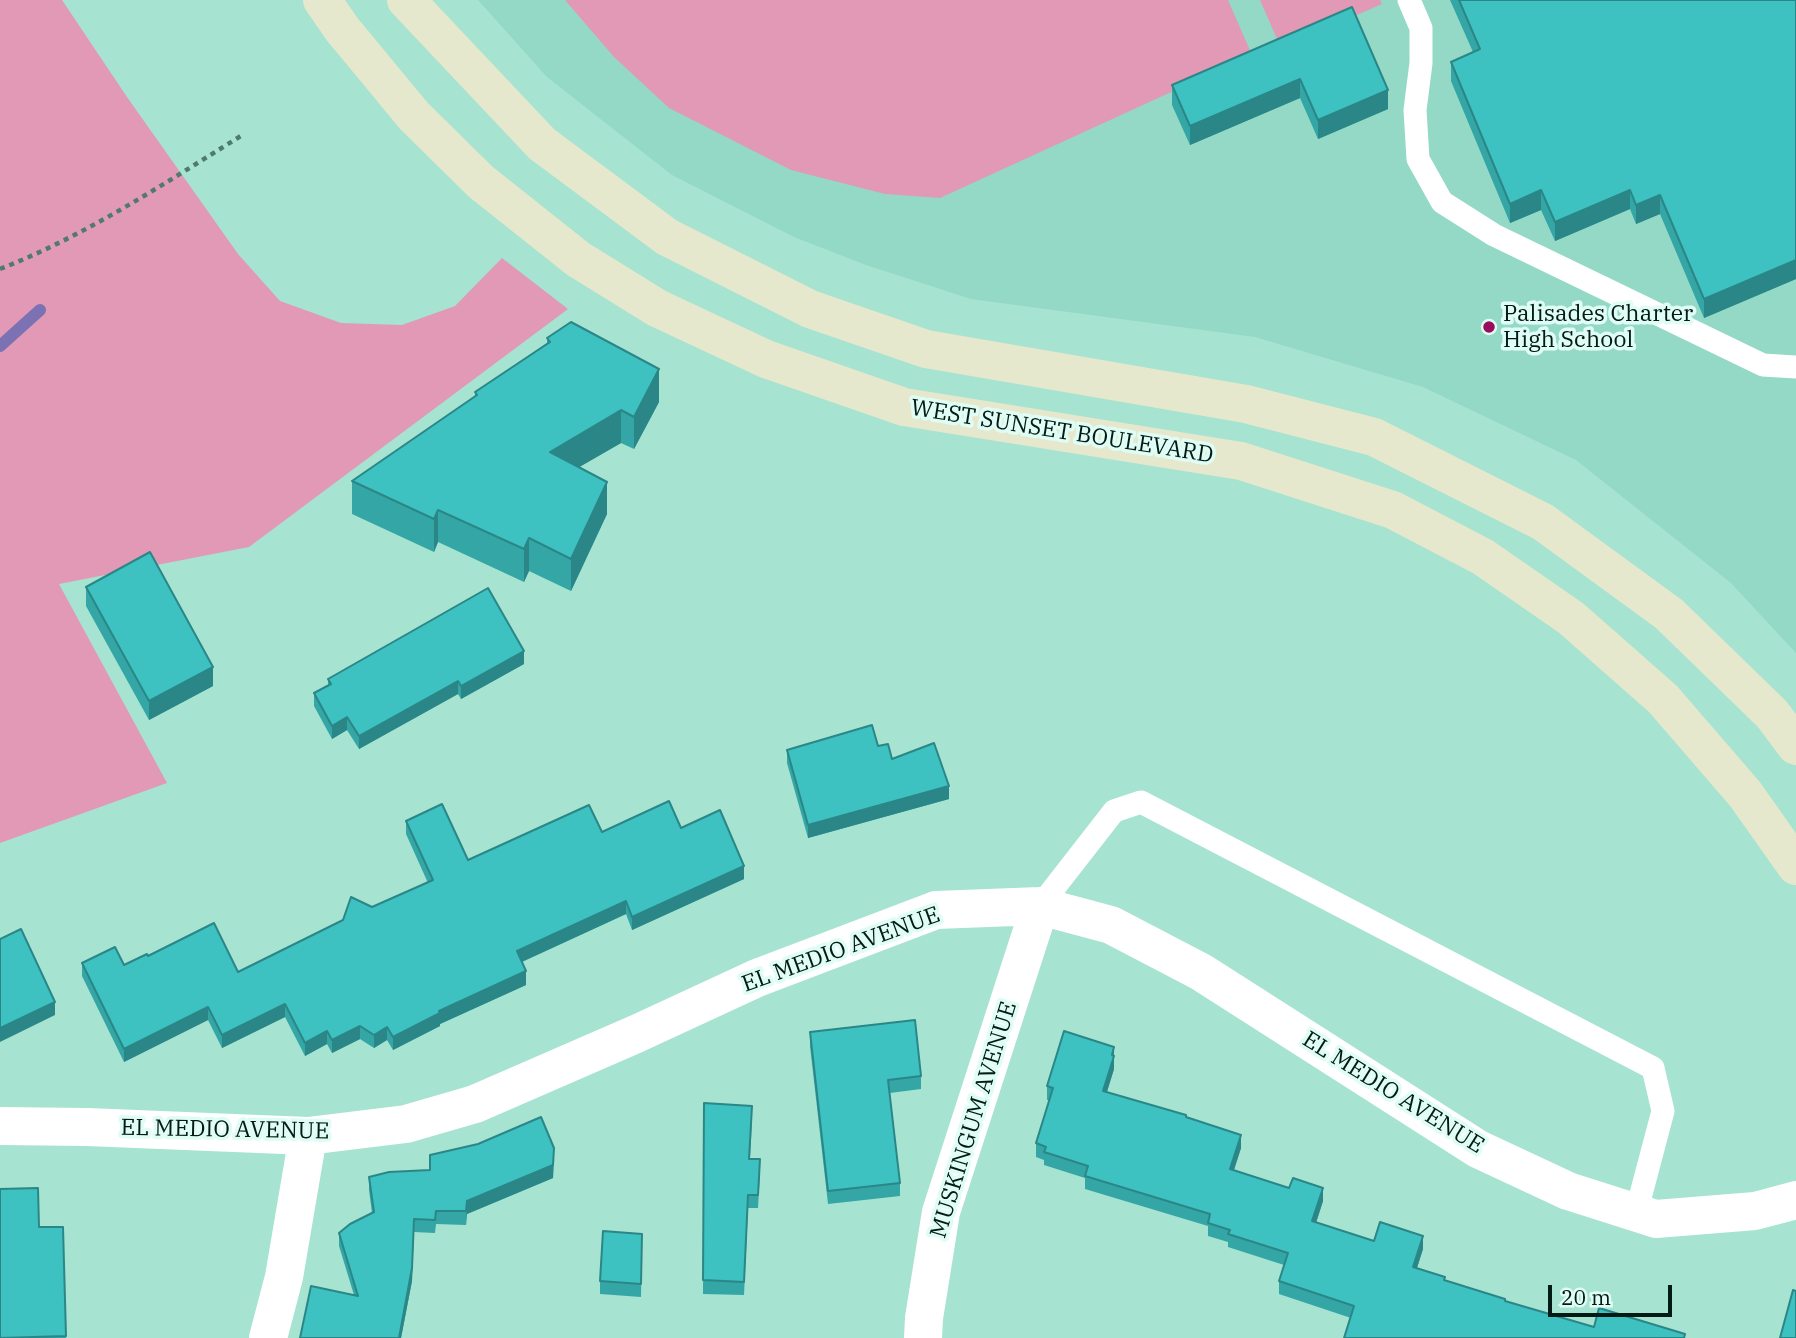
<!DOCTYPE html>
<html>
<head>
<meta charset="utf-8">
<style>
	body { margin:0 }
	#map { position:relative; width:1796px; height:1338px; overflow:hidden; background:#a6e3d1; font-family:"IBM Plex Serif",serif }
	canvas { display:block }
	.scale { position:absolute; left:1548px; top:1285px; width:124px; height:32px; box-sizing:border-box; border:4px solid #031a15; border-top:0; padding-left:9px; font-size:21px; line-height:24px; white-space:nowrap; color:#031a15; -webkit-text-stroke:5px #dffdf4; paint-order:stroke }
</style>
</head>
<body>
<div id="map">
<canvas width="1796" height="1338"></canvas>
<div class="scale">20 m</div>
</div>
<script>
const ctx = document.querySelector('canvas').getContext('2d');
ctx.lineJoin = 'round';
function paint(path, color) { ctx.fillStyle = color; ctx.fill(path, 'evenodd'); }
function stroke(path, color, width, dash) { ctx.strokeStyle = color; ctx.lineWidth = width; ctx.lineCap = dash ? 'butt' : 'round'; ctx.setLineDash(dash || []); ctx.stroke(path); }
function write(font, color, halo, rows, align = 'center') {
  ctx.font = font + ' "IBM Plex Serif",serif'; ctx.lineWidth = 7; ctx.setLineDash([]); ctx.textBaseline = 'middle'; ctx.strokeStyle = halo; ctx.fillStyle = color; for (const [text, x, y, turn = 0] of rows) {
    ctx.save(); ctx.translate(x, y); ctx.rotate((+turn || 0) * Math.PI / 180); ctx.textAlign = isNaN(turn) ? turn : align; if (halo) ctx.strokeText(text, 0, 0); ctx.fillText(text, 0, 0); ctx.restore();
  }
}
const built = new Path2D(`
	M478,0h1318v653l-65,-70 -155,-123 -153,-73 -168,-50 -284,-38 -105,-34 -72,-28 -122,-62 -125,-98z`);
const green = new Path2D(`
	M0,0h62l65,97 111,157 42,47 61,22 61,2 53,-19 47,-48 66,51 -319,238 -190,37 108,199 -167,60z
	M565,0h663l24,55 -312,143 -55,-4 -94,-24 -122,-62 -55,-51z
	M1260,0h120l2,4 -101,44z`);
const stream = new Path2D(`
	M0,346l40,-36`);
const path = new Path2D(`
	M0,269c87,-34 165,-86 244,-135`);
const lane = new Path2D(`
	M1409,0l12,28v35l-6,47 3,49 24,43 52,33 269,130 33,2
	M1040,906l74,-95 27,-9 512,266 10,43 -27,102`);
const street = new Path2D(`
	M0,1126l87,1 221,9 98,-12 69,-20 161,-70 121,-56 179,-68 104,-4 71,19 90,47 277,177 90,42 88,28 99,-8 41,-11
	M268,1338l16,-61 24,-141
	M923,1338l1,-20 17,-106 99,-306`);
const secondary = new Path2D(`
	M322,0l20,29 72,87 67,66 97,77 79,49 109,51 138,48 337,54 152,49 90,47 88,61 92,81 82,95 51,72
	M406,0l136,144 125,93 143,72 116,40 320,55 128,33 169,85 126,92 103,100 24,32`);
const wall = new Path2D(`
	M1450,0h346v279l-92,39 -44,-104 -24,10 -6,-15 -75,32 -14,-31 -31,13 -59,-142v-19l22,-10z
	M1352,7l36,102 -70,30 -18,-41 -110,47 -18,-40v-20z
	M547,338l112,64 -25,47 -13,-6 -42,24 28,47 -36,77 -42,-20 -5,11 -86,-40 -4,10 -82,-38v-33l123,-84v-5l72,-49z
	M86,587l127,99 -64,34 -63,-114z
	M524,664l-63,35 -3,-5 -99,55 -12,-19 -15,9 -18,-33v-13l14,-8v-6z
	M878,746l14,13 57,40 -141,39 -21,-75v-13z
	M406,821l62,39 134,-28 79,-4 63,51 -112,51 -6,-16 -104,48 4,23 -86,39v2l-47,24 -6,-10 -13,8 -14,-9 -28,14 -5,-9 -22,12 -20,-39 -63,31 -14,-28 -84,42 -42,-86v-13l42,2 24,-9 90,16 134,-65 56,-24 -22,-49z
	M810,1032l111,44v13l-31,4 10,90v13l-72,8 -18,-158z
	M1114,1047v22l-7,23 79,25 55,31 -7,22 89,31 -7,22 58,18 49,8 -6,19 28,12 60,21 89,26 91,11 -334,-20 -72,-24v-13l5,-16 -56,-18v-5l-20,-6v-10l-123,-37v-11l-41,-13v-5l-8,-3v-14l13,-43h-2v-14z
	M704,1103l48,16 -2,40 10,14 -2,35h-10l-4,87 -41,-1z
	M554,1161l-1,17 -86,36 -1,11 -30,-1 -1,9 -21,-1 -2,49 -11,57h-101l54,-43 -15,-49v-13l33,-20 -3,-23v-13z
	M39,1227h24l3,111h-66z
	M642,1234l-1,63 -41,-3v-13z`);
const shadedWall = new Path2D(`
	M1300,79v19l-110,47v-19z
	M1388,90v19l-70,30v-19z
	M1541,190v20l-31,13v-19z
	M1630,190v19l-75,32v-19z
	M1660,195v19l-24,10v-19z
	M1796,260v19l-92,39v-19z
	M659,369v33l-25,47v-32z
	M621,410v33l-71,41v-32z
	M607,482v32l-36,77v-32z
	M438,510v32l-4,10v-33z
	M529,538v33l-5,11v-33z
	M524,651v13l-63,35v-13z
	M213,667v19l-64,34v-19z
	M458,681v13l-99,55v-13z
	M347,717v13l-15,9v-13z
	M949,786v13l-141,39v-13z
	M744,866v13l-112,51v-13z
	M626,901v13l-109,50v-13z
	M526,971v14l-86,39v2l-47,24v-13l46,-26z
	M55,1002v13l-55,27v-14z
	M285,1004v13l-63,31v-13z
	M208,1007v13l-84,42v-13z
	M360,1026v13l-28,14v-13z
	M387,1027v13l-13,8v-13z
	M327,1031v13l-22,12v-13z
	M1114,1047v22l-11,35v-13z
	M1241,1135v13l-11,34v-13z
	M554,1148l-1,30 -86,36 -1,11 1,-24z
	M1323,1188v13l-11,34v-14z
	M414,1219l-2,62 -11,57h-2z
	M1423,1236v13l-10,31v-13z`);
const building = new Path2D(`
	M1459,0h337v260l-92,39 -44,-104 -24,10 -6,-15 -75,32 -14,-32 -31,14 -59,-142 29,-13z
	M1352,7l36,83 -70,30 -18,-41 -110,47 -18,-41z
	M571,322l88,47 -25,48 -13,-7 -71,42 57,30 -36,77 -42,-21 -5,11 -86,-39 -4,9 -82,-38 125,-86 -2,-3 75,-50 -3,-4z
	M150,552l63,115 -64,34 -63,-114z
	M488,588l36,63 -63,35 -3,-5 -99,55 -12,-19 -15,9 -18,-33 17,-9 -3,-5z
	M872,725l6,21 10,-2 4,15 42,-16 15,43 -141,39 -21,-75z
	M669,801l12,27 39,-18 24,56 -112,51 -6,-16 -109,50 9,20 -87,40 1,2 -47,24 -6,-10 -13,8 -14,-9 -28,14 -5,-9 -22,12 -20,-39 -63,31 -14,-28 -84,42 -42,-86 33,-16 9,18 23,-11 1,2 66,-33 24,49 105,-52 8,-23 21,10 61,-27 -27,-59 36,-17 26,56 121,-55 13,27z
	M21,929l34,73 -55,26v-89z
	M915,1020l6,56 -33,4 12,103 -72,8 -18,-159z
	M1064,1031l50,16 -2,8 2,1 -11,35 83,24v2l55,18 -11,34 59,19 4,-10 30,10 -11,33 62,20 6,-19 43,14 -10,31 32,10 -1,3 61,19v2l89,26 5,-19 86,26 -1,4h-340l10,-32 -75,-25 9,-28 -60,-19 2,-4 -22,-7 2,-9 -125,-38 3,-10 -44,-14 2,-5 -10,-4 17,-55 -6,-2z
	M704,1103l48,3 -3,53h11l-2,36h-10l-4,87 -41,-2z
	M541,1117l13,31 -1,17 -86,36 -1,10h-30l-1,9 -21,-1 -2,49 -13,70h-99l11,-52 47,10 -19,-63 11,-9 24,-12 -5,-35 20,-5 41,-2v-15l48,-11z
	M38,1188l1,39h24l3,109 -66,2v-149z
	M603,1231l39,3 -1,50 -41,-3z
	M1793,1290l3,1v47h-16z`);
const markers = [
	[1489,327,7,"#9b0d5c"]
];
const poiNames = [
	["Palisades Charter",1503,314],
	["High School",1503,340]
];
const streetNames = [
	["WEST SUNSET BOULEVARD",1062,432,9],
	["EL MEDIO AVENUE",841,950,-20],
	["EL MEDIO AVENUE",1393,1093,32],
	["MUSKINGUM AVENUE",974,1120,-73],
	["EL MEDIO AVENUE",225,1130,1]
];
paint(built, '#93d9c5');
paint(green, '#e299b5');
stroke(stream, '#7c72b3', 12);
stroke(path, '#517a6f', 4.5, [5, 5]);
stroke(lane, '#fff', 23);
stroke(street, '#fff', 38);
stroke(secondary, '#e5e8cc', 38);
paint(wall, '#34a6a6');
paint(shadedWall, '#2b8787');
paint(building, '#3dc1c1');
stroke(building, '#2b8787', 2);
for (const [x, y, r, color] of markers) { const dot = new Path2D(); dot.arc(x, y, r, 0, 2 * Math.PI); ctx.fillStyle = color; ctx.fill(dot); stroke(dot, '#dffdf4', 2.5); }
write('23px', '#031a15', '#dffdf4', poiNames, 'left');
write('23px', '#031a15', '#dffdf4', streetNames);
</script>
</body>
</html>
